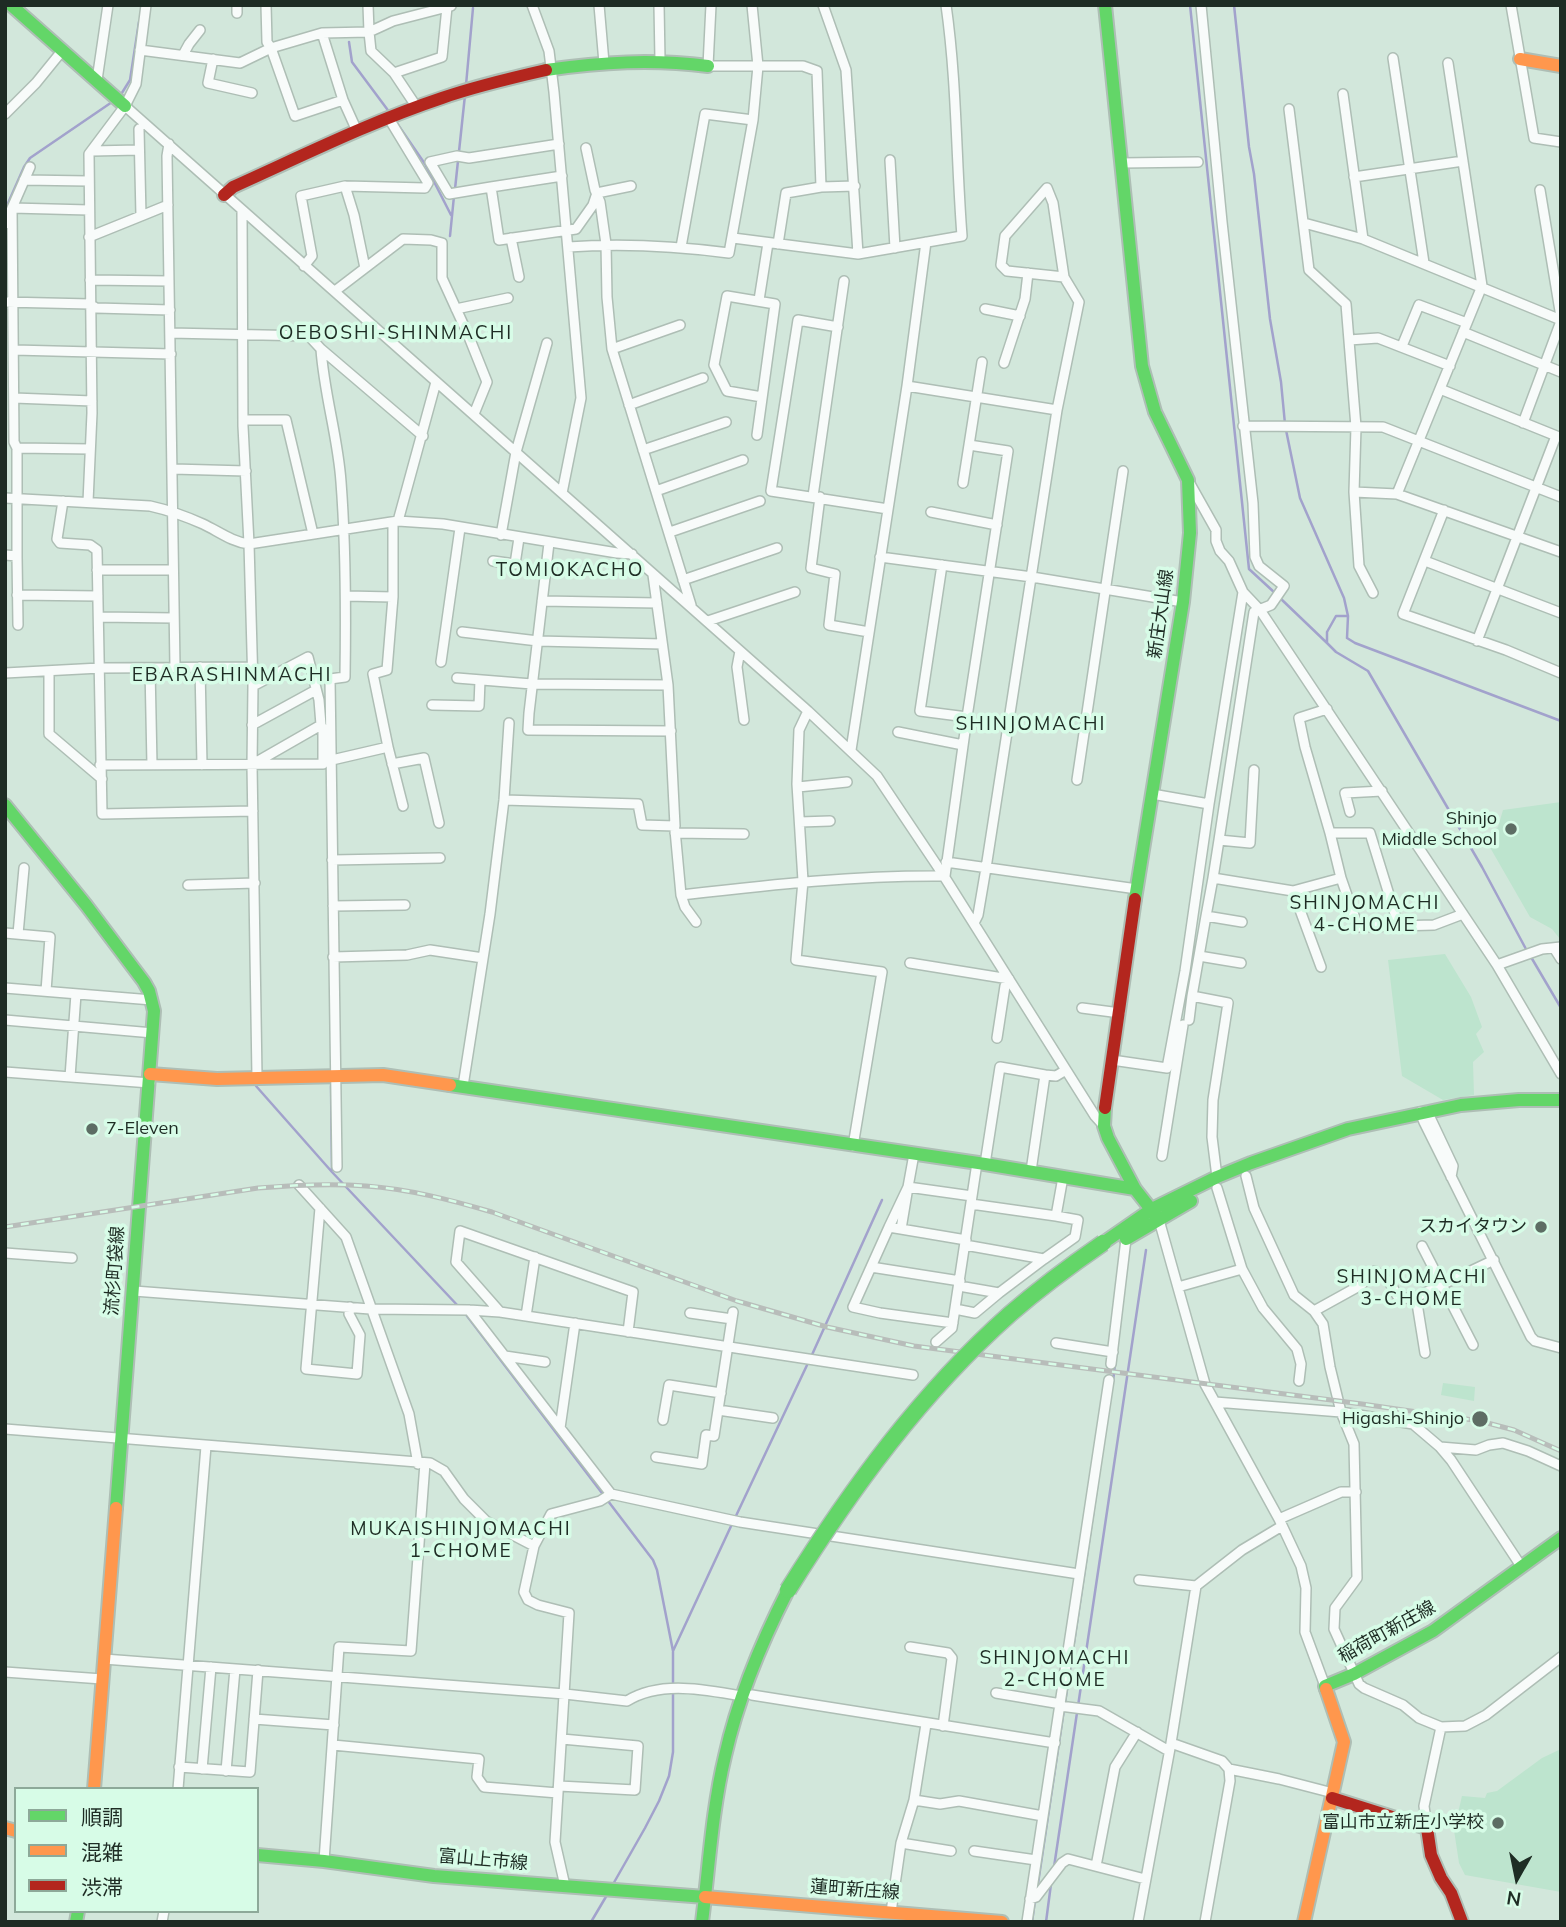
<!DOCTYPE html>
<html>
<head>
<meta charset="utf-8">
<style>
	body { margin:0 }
	#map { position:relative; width:1566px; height:1927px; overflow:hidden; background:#d2e7db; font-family:Mulish,"Noto Sans JP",sans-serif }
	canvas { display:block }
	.frame { position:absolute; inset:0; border:7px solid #1e2c24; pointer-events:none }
	.legend { position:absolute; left:14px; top:1787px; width:245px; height:126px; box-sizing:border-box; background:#d7fce7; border:2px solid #8da999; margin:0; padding:9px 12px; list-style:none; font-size:21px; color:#1e2c24 }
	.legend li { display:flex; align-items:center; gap:14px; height:35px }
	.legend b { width:35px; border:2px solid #8da999 }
	.north { position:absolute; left:1482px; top:1843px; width:70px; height:70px; -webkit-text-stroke:5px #d7fce7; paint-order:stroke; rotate:189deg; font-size:19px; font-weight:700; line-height:28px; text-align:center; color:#1e2c24 }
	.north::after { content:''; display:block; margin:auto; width:24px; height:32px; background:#1e2c24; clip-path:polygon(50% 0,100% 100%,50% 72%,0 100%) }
</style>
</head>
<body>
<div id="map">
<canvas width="1566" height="1927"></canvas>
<div class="frame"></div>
<ul class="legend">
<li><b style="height:9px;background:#63d668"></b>順調</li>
<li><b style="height:9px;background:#ff974d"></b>混雑</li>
<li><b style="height:9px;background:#b3261e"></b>渋滞</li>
</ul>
<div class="north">N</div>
</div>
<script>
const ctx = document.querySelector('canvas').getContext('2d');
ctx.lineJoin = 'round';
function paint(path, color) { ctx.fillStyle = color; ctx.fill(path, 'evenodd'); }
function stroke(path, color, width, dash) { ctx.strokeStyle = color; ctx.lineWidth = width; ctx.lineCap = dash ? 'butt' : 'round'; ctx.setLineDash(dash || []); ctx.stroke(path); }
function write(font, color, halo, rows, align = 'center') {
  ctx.font = font + ' Mulish,"Noto Sans JP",sans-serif'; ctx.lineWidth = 7; ctx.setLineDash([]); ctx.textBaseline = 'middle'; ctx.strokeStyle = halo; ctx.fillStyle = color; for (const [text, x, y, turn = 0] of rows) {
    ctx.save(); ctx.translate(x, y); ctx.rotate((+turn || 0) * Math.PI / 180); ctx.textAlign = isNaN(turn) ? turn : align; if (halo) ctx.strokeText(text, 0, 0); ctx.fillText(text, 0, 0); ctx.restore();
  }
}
const green = new Path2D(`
	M1561,802v137h-1l-8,-10 -22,-12 -46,-80 14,-10 5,-17z
	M1445,954l26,43 11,30 -6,7 8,18 -11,10 1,33 -31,5 -41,-24 -14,-116z
	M1443,1383l32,4 -1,14 -33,-6z
	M1561,1749v143l-96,-17 -6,-12 -5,-33 8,-34 23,2 2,-5 10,-2 45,-33z`);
const stream = new Path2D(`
	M1190,5l59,564 26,24
	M1234,5l15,142 5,27 16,145 11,63 4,42
	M349,42l3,20 38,51
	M466,85l7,-77
	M120,96l10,-16 9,-58
	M394,119l31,45 26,51
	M455,189l10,-94
	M5,210l19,-43 6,-9 85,-58
	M450,236l4,-40
	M1286,430l14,68 44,100 4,18 -1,22 8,5 206,78
	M1280,598l47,45
	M1348,616h-12l-9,16v11l9,9 32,19 114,196 45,84
	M1531,957l30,51
	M256,1086l76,86 127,135
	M331,1086l1,84
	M464,1312l189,248 4,10 16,81v101l-4,24 -10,25 -14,27 -33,58
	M811,1357l71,-157
	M1113,1381l6,-49
	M735,1518l73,-155
	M673,1651l59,-127
	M1065,1703l33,-222
	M1054,1867l92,-617
	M1037,1890l27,-181
	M591,1922l16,-27
	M1032,1922l3,-22
	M1046,1922l5,-38`);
const street = new Path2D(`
	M237,5v8
	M266,5l1,37 4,6 24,68 48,-16 -21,-67
	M368,5l1,27 24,-11 58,-15
	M532,5l17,46 5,41 27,306 -19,95
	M599,5l5,58
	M659,5l1,55
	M711,5l-3,61h95l14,5 4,116
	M823,5l23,65 12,184
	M1201,5l21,217 31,281 2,54 4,9 25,20 -13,19 -17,7 -35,228
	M1511,5l23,133 27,4
	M140,50l100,13 31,-15 51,-15 47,-1 2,19 23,22 48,-16 5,-50
	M183,55l6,-11 11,-14
	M1393,58l31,205
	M213,59l-5,24 44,10
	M394,73l22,33
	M97,80l11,-75
	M1343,94l20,145
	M343,100l14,31
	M125,106l683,605 69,65 65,97 153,243 9,10
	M1289,109l20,161 37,34 10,123 -2,65 5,74 14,27
	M5,114l31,-31 26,-32
	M139,129l2,87 27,-11
	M169,144l-2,12 8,512
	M586,148l9,42 5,12 6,42 1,53 5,52 79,256
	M92,151l47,-1
	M890,160l5,88
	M1121,163l77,-1
	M562,176l-71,11 8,53 77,-11 17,-24 4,-12 34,-7
	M1354,177l109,-16
	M24,180l64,1
	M345,186l80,2 3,-5 -40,-66
	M491,187l-42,7 -19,-32 27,-6 12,2 90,-14
	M1540,190l21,127
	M242,211l1,215 6,118 4,142 -1,79 5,312
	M1304,223l59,16 198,81
	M5,224l25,-57
	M89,237l52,-21
	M511,238l8,39
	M733,238l125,16 104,-18c-6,-77 -5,-154 -16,-231
	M778,244l8,-51 35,-6 34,-1
	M568,247c54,-4 107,-1 161,6l24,-133 5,-54 -6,-61
	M681,247l24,-133 48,6
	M304,266l8,-10 -11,-60 44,-10 9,29 11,53
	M90,280l79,1
	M335,291l68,-52 28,1 11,3v35l27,59 18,45 -13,32
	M759,300l9,-57
	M5,302l85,2 6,4 74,2
	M456,309l52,-11
	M985,309l35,7
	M838,327l-40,-7 -27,171 117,18
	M1463,332l98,40
	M170,333l139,3 12,13 102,87
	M1349,340l29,-2 72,28
	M1402,346l17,-41 48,18
	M321,349c3,45 17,88 20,133 5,65 5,130 4,195l-15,2 7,488
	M612,349l68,-24
	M14,350l157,4
	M1004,363l21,-64 3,-26
	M907,386l150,24
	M1440,389l119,48
	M14,398l78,3
	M629,405l74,-27
	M243,420h43l27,114
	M1523,423l38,-102
	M1243,426l140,1 178,70
	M757,435l18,-131 -48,-8 -13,69 13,26 35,6
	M17,448l73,1
	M643,450l83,-28
	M173,469l73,2
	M1189,482l27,48v11l4,10 9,10 14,31 17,18 237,355 64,109
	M963,483l6,-38
	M656,491l87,-31
	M1354,492l43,2 164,58
	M1397,494l85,-208 -34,-223
	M813,496l31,-215
	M820,497l-9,71 24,6 -6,51 40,7
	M5,498l145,8c18,4 35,10 53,18 15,7 29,18 46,20l149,-23 45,3 174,29 15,1
	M63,501l-6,38 3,4 30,2 7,5 5,264 151,-3
	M88,502l4,-89 -3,-259 36,-48 11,-22 10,-79
	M1444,510l-41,104 103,36 55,23
	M931,512l66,13
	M398,521l38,-139
	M670,532l90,-31
	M501,535l15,-83 31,-109
	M549,543l-20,170 -1,17 143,1
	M5,555l12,1v-108l-3,-6 -2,-234 77,2
	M17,556l1,69
	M880,557l152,20 151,25
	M493,561l22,3 4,-26
	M1425,561l136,52
	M942,565l-22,146 47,6
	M97,570h76
	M683,580l94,-32
	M17,595l81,1
	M346,596l47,1v-74
	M542,601l115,2
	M99,617l75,1
	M708,621l87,-29
	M462,632l76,9 124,3
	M1477,641l79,-205
	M740,651l-3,16 7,53
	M441,662l19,-134
	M200,667l2,98
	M150,668l2,97
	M49,671v63l53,45
	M5,673l95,-5 151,-1
	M457,678l75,6 136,1
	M432,705l47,1 1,-26
	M1327,709l-28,9 6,29 25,86
	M808,711l-9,19 -2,54 6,97 -7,79 86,12 -29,174
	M252,725l64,-35
	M898,732l65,13
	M388,747l15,59
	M851,750l56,-364 19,-144
	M332,760l56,-13 -15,-73 14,-4 6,-73
	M253,764l68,-39
	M392,764l32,-6 15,65
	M100,765l223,-1v-35l-2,-4 -2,-25 -11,-43 -55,29
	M1077,780l46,-309
	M798,787l49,-5
	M1152,794l57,10 34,-212
	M504,800l134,4 4,21 33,1 -7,-141 -15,-110
	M1350,812l-5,-19 37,-2
	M800,822l30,-1
	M675,830l6,65
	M675,833l69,1
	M332,860l108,-2
	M946,862l191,27
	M1213,878l6,-38 31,3 4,-73
	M1341,878l-11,-45h40l29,94
	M188,885l67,-2
	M1293,891l48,-13 17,49 76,-2 29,-11
	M333,906l72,-1
	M1206,916l7,-38 80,13 28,76
	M696,922l-11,-15 -4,-12c88,-10 175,-20 264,-19l22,-159 41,-266 -39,-6 13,-83
	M974,923l4,-8 8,-47 71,-458 22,-108 -15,-25 -11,-74 -6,-15 -42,48 -4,29 6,6 57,6
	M5,933l45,4 -4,54
	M18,934l6,-66
	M1554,948l7,11
	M1199,956l7,-40 36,6
	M333,957l74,-2 23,-5 53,8
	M910,963l99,16 -4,7 -8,52
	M1497,965l45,-16 19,-2
	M5,988l147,12
	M1192,996l7,-40 42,7
	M1082,1008l38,5
	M5,1020l148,13
	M1189,1020l3,-24 36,7 -15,97 -1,37 5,40
	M1112,1060l55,8 18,-97 24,-167
	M5,1072l145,11
	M1045,1075l11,1 10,-6
	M70,1077l6,-83
	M463,1086l27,-172 14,-114 5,-77
	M1427,1111l26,55 -2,11
	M1420,1112l4,10 107,215 4,4 26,7
	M914,1154l-6,33 64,9
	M1162,1156l21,-131
	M985,1164l15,-97 45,8 -14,96
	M1246,1176l8,32 40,87 20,16 9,13 7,43 11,45 13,32 3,134 -22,30 -1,21 25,55 5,4 39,17 16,13 22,9 24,-1 21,-11 75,-58
	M299,1185l47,52 63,177 9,50
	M1217,1188l25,81
	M971,1204l85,12 7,-39
	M320,1208l-14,161 51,5 3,-39 -11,-21 1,-7
	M1159,1220l46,164 74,135 22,47 5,22 -1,44 20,54
	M889,1227l19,-40 -7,42
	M965,1245l79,14 31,-22 3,-17 -22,-4
	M1422,1246l51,99
	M5,1253l67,5
	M871,1267l89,14
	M959,1286l40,7 45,-34
	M1178,1287l64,-18 21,39 34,41 4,15 -2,17
	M134,1291l236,18 99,1 31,2 413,63
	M1416,1297l9,56
	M955,1309l20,4 24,-20
	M469,1310l142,184 129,28 339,52
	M1314,1311l47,-26 14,-14c4,4 11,7 14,11 12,15 3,19 27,15l78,-37
	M500,1312l-44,-50 4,-31 173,61 -5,40
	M690,1313l42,6
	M526,1316l9,-59
	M953,1323l-73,-10 -27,-6 36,-80 77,13
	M936,1342l16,-14 25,-165
	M1056,1343l57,9
	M505,1356l40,6
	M1111,1364l15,-125
	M1215,1402l126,10 72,12 27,23 11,13 70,106
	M718,1410l55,8
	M663,1420l6,-35 52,8
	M560,1428l15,-105
	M5,1429l425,34 14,8 20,28 22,22 48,25
	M1440,1447l36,3 13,-5 14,-2 25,8 33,15
	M656,1457l46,7 4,-29 8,1 19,-124
	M1279,1519l62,-27h15
	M1139,1580l57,6
	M910,1647l38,6 4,5 -9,68
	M104,1659l461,35 62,7c34,-21 78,-11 115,-5
	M5,1672l97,7
	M996,1693l65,11
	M752,1695l303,48
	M1060,1706l39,5 70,40
	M254,1719l80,6
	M1171,1743l51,18 7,8 1,12 -25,141
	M333,1745l146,14 -2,18 7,10 74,6
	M179,1767l71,5 8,-102
	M202,1769l9,-102
	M1229,1769l50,10 54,14
	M226,1771l9,-102
	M559,1786l76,4 3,-44 -76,-7
	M178,1789l28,-343
	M914,1800l26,4 19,-3 84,15
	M1427,1828l-3,-22 17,-79
	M901,1843l50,8
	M974,1851l62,9
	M324,1861l15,-214 72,4 14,-188
	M1096,1866l19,-99 22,-35
	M565,1886l-10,-44 14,-229 -31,-8 -10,-5 -4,-8 10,-46 17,-32 49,-13 11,-7
	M1030,1899l6,-2 26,-34 6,-4 77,20
	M891,1912l10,-69 13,-43 12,-76
	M162,1922l2,-11
	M1027,1922l82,-542
	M1138,1922l33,-179 25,-157 46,-36 40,-24`);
const fast = new Path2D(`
	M11,5l114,101
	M1105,5l37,361 13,46 33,68 2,53 -7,69 -48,297
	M546,70c56,-8 106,-11 162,-4
	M5,805l81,100 58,77 5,9 5,20 -38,497
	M450,1085l535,79 150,25
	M1105,1108l-1,18 4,12 27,51 22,28
	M1126,1239l65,-38
	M1103,1243l49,-34 65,-32 34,-14 97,-34 113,-24 58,-5h42
	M1326,1689l-1,-3 29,-12 79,-43 128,-93
	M257,1855l67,6 110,15 271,21
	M76,1922l2,-11
	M702,1922c7,-55 10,-112 23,-166 13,-58 36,-113 63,-166`);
const slow = new Path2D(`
	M1520,59l41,7
	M150,1074l67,5 166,-4 67,10
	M94,1789l22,-281
	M5,1828l11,3
	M705,1897l297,25
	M1304,1922l40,-180 -18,-53`);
const jam = new Path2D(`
	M224,195l9,-8c69,-31 137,-65 209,-89 34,-12 69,-20 104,-28
	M1105,1108l30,-209
	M1332,1798l95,30 4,27 10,23 10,15 11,29`);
const rail = new Path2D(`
	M5,1227l253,-39c36,-3 72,-5 108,-2 43,3 85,14 126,26l245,89 90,26 87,19 448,58 118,17 34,9 47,21`);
const fastBridge = new Path2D(`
	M788,1590c63,-101 133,-197 222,-276 30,-26 61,-49 93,-71`);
const markers = [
	[1511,829,7,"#5d6d64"],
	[92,1129,7,"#5d6d64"],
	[1541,1227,7,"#5d6d64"],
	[1480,1419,9,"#5d6d64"],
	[1498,1823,7,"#5d6d64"]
];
const streetNames = [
	["新庄大山線",1161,614,-82],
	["流杉町袋線",115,1271,-86],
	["稲荷町新庄線",1387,1632,-29],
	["富山上市線",483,1860,5],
	["蓮町新庄線",855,1890,4]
];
const poiNames = [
	["Shinjo",1497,819],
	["Middle School",1497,840],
	["7-Eleven",106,1129,"left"],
	["スカイタウン",1527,1227],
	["Higashi-Shinjo",1464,1419],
	["富山市立新庄小学校",1484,1823]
];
const neighbourhoodNames = [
	["OEBOSHI-SHINMACHI",396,333],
	["TOMIOKACHO",570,570],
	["EBARASHINMACHI",232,675],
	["SHINJOMACHI",1031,724],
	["SHINJOMACHI",1365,903],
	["4-CHOME",1365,925],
	["SHINJOMACHI",1412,1277],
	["3-CHOME",1412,1299],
	["MUKAISHINJOMACHI",461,1529],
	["1-CHOME",461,1551],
	["SHINJOMACHI",1055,1658],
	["2-CHOME",1055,1680]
];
paint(green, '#bde4ce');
stroke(stream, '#a2a2cc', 2.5);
stroke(street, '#aebeb5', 12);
stroke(fast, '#aebeb5', 16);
stroke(slow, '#aebeb5', 16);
stroke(jam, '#aebeb5', 16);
stroke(street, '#f8fbfa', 9);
stroke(fast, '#63d668', 12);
stroke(slow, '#ff974d', 12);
stroke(jam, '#b3261e', 12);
stroke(rail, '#b8bdba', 5);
stroke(rail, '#d7fce7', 2.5, [8]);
stroke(fastBridge, '#aebeb5', 19, []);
stroke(fastBridge, '#63d668', 16);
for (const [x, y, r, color] of markers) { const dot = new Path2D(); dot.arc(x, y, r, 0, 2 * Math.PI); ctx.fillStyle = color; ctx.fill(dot); stroke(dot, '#d7fce7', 2.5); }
write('18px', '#1e2c24', '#d7fce7', streetNames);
write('18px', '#1e2c24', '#d7fce7', poiNames, 'right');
ctx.letterSpacing = '2px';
write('19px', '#1e2c24', '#d7fce7', neighbourhoodNames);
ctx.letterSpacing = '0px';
</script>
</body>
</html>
